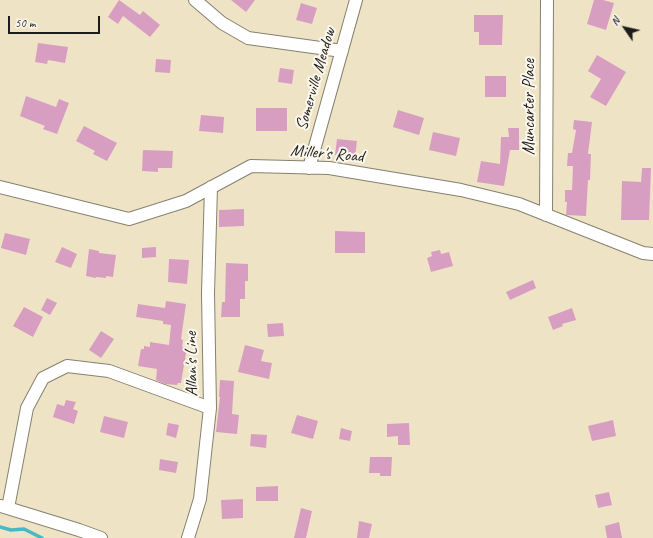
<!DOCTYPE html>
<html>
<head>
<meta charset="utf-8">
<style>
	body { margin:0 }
	#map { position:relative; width:653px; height:538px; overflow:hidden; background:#eee4c5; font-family:Caveat,sans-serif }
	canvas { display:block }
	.north { position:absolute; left:605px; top:8px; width:40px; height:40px; -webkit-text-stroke:3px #fbf7ec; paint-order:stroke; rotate:304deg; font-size:11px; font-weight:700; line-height:16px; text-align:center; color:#1c1c1c }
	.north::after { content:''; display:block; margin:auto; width:14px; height:18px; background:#1c1c1c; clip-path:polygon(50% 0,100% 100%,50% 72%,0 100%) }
	.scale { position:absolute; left:8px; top:16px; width:92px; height:18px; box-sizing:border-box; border:2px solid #1c1c1c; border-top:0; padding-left:5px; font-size:12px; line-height:14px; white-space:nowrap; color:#1c1c1c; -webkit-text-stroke:3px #fbf7ec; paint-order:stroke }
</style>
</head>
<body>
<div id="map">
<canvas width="653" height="538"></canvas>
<div class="north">N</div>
<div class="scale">50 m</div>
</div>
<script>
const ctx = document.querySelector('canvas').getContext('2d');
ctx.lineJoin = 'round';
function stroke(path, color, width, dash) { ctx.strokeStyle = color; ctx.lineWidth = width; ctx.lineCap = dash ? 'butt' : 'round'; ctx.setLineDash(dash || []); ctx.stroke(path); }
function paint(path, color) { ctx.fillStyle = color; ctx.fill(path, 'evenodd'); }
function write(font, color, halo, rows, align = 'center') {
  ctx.font = font + ' Caveat,sans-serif'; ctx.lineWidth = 4; ctx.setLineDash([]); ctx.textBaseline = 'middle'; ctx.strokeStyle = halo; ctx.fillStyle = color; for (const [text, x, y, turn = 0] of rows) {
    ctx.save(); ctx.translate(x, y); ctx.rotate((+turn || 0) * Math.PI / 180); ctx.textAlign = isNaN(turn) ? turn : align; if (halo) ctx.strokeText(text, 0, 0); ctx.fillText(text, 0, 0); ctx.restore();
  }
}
const stream = new Path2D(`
	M0,527l11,3 13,-1 18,9`);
const building = new Path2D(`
	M119,0l21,15 3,-4 17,14 -10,12 -27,-21 -5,8 -10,-7z
	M231,0h24l-9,12z
	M594,0h9l11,3 -8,27 -19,-6z
	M301,3l16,5 -5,16 -16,-4z
	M474,15h29l-1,30h-23v-13h-5z
	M38,43l30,4 -3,16 -17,-3 -1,4 -12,-2z
	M597,55l29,17 -20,34 -16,-9 11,-18 -13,-8z
	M156,59l15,1 -1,13 -15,-1z
	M280,68l14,2 -2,14 -14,-2z
	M485,76h21v21h-21z
	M26,96l30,11 3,-8 10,4 -12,31 -14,-5 2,-3 -25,-10z
	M256,108h31v23h-31z
	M398,110l26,8 -5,17 -26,-8z
	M201,115l23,2 -1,16 -24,-2z
	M574,120l18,2 -4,32h3l-1,26h-2l-2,36 -20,-1 1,-13h-2v-12h7l1,-24h-6l1,-13h4l4,-23 -3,-1z
	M84,126l33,17 -10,18 -14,-7 2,-3 -19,-10z
	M508,128h11v22h-9l-6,36 -27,-4 4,-21 19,3 1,-27h8z
	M433,132l27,6 -4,18 -27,-6z
	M337,139l20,2 -2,16 -20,-2z
	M143,150l30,1 -1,17h-14v4l-16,-1z
	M642,168h9l-2,52h-28l1,-39 19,1z
	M244,209v17l-25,1v-17z
	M335,231l30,1v21h-30z
	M5,233l25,6 -4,16 -25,-7z
	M62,247l15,7 -6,14 -16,-6z
	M156,247v10l-14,1v-10z
	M89,249l10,2v2l17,2 -3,22 -7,-1v2l-10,-1v1l-10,-2z
	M440,250l1,4 8,-2 4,14 -22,6 -4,-14 5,-2 -1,-4z
	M169,259l20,1 -2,24 -19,-2z
	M226,263l22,1v17h-3v18h-5v18h-19l1,-15h3z
	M533,280l3,8 -26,12 -4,-8z
	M47,298l10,5 -7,12 -9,-5z
	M166,301l20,3 -5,35 2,1 -1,7h5l-6,36h-3l-1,2 -12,-1 -9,-4 1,-11 -19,-3 3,-17h3v-3l6,1v-5l19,3 2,-20 -8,-1v-3l-27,-4 2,-13 27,4z
	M24,307l19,10 -10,20 -20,-11z
	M572,308l4,12 -14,4 1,2 -10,4 -5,-13z
	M283,323l1,13 -16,1 -1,-13z
	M101,331l13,8 -13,19 -12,-8z
	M245,345l19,5 -3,11 11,2 -3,16 -31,-7z
	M220,380l14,1 -2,33 7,1 -2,19 -21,-2 4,-35h-1z
	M66,400l10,2 -3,7 5,2 -4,13 -21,-7 4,-13 7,2z
	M297,415l21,6 -5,18 -22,-6z
	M104,416l24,6 -4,16 -24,-6z
	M613,420l3,16 -24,5 -4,-15z
	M168,423l11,2 -3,13 -10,-3z
	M409,423l1,22h-12v-9l-11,1v-13z
	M341,428l11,3 -2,10 -11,-2z
	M251,434l16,1 -1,13 -16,-2z
	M370,457h22l-1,19h-11v-3h-11z
	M160,459l18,3 -2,11 -17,-3z
	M278,486v15h-22v-14z
	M609,492l3,13 -14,3 -3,-13z
	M243,499v19l-21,1 -1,-19z
	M301,508l11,3 -6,27h-12z
	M359,521l13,3 -3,14h-12z
	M619,522l3,16h-15l-2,-12z`);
const minor = new Path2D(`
	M195,0l27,23 26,15 94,13
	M309,168l47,-168
	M0,187l129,32 57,-18 65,-35 78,2 132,22 58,14 124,49 10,1
	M546,215l1,-215
	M1,506l78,24 22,8
	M8,508l19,-100 16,-30 24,-12 42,5 101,37
	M188,538l12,-39 10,-91 -2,-115 3,-106`);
const streetNames = [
	["Somerville Meadow",316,79,-74],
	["Muncarter Place",530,107,-90],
	["Miller's Road",327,154,5],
	["Allan's Line",192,364,-91]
];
stroke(stream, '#4ab7c6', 3.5);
paint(building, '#d89ec1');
stroke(minor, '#858070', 14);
stroke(minor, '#fff', 12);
write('17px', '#1c1c1c', '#fbf7ec', streetNames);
</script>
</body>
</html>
